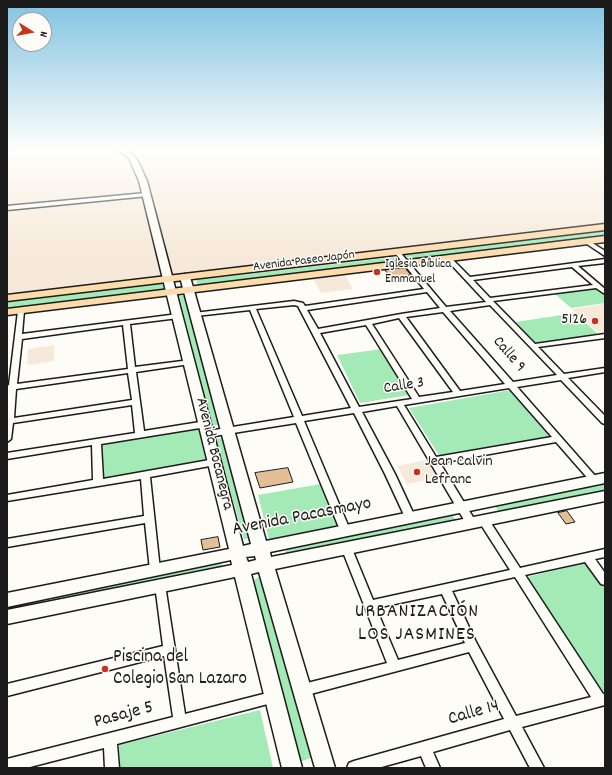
<!DOCTYPE html>
<html>
<head>
<meta charset="utf-8">
<style>
	body { margin:0 }
	#map { position:relative; width:612px; height:775px; overflow:hidden; background:#fdfcf7; font-family:Dekko,sans-serif }
	canvas { display:block }
	.frame { position:absolute; inset:0; border:8px solid #1c1c1c; pointer-events:none }
	.north { position:absolute; left:12px; top:12px; width:40px; height:40px; box-sizing:border-box; background:#fdfcf7; border:1px solid #a3a29f; border-radius:50%; rotate:101deg; font-size:11px; font-weight:700; line-height:16px; text-align:center; color:#1c1c1c }
	.north::after { content:''; display:block; margin:auto; width:14px; height:18px; background:#c8321e; clip-path:polygon(50% 0,100% 100%,50% 72%,0 100%) }
</style>
</head>
<body>
<div id="map">
<canvas width="612" height="775"></canvas>
<div class="frame"></div>
<div class="north">N</div>
</div>
<script>
const ctx = document.querySelector('canvas').getContext('2d');
ctx.lineJoin = 'round';
function paint(path, color) { ctx.fillStyle = color; ctx.fill(path, 'evenodd'); }
function stroke(path, color, width, dash) { ctx.strokeStyle = color; ctx.lineWidth = width; ctx.lineCap = dash ? 'butt' : 'round'; ctx.setLineDash(dash || []); ctx.stroke(path); }
function write(font, color, halo, rows, align = 'center') {
  ctx.font = font + ' Dekko,sans-serif'; ctx.lineWidth = 3; ctx.setLineDash([]); ctx.textBaseline = 'middle'; ctx.strokeStyle = halo; ctx.fillStyle = color; for (const [text, x, y, turn = 0] of rows) {
    ctx.save(); ctx.translate(x, y); ctx.rotate((+turn || 0) * Math.PI / 180); ctx.textAlign = isNaN(turn) ? turn : align; if (halo) ctx.strokeText(text, 0, 0); ctx.fillText(text, 0, 0); ctx.restore();
  }
}
const built = new Path2D(`
	M25,148h580v77l-598,70v-146z
	M345,275l8,14 -32,4 -8,-14z
	M605,304v28l-6,1 -28,-24z
	M54,345v16l-27,4 1,-16z
	M426,460l11,18 -30,6 -10,-18z`);
const green = new Path2D(`
	M605,231v5l-194,25 -7,-6z
	M396,257l4,5 -202,24 -2,-6z
	M162,283l2,6 -157,19v-6z
	M598,288l7,6v9l-34,5 -17,-15z
	M179,296h6l36,128 -8,2z
	M575,313l23,21 -62,10 -20,-22z
	M383,349l27,46 -50,8 -23,-48z
	M511,390l39,47 -110,20 -31,-49z
	M201,427l9,34 -107,19 -2,-36z
	M223,438l30,98 -9,4 -28,-101z
	M321,484l17,42 -69,14 -11,-45z
	M605,484v6l-107,21 -3,-5z
	M452,515l4,5 -3,3 -167,31v-5l3,-2z
	M220,562l3,5 -216,47v-9z
	M586,563l19,25v103l-4,1 -74,-115z
	M258,577l6,1 47,180 -12,4 -46,-181z
	M260,710l13,58h-153l-1,-23z`);
const building = new Path2D(`
	M405,268l6,7 -20,3 -6,-8z
	M288,468l5,14 -33,6 -5,-15z
	M567,511l8,11 -9,2 -8,-11z
	M218,537l2,10 -17,3 -2,-10z`);
const street = new Path2D(`
	M146,193l2,1v2l-141,14v-4z
	M586,239l19,12v5l-21,-14 -1,-1z
	M397,250l2,1 47,56 40,-5 -40,-43v-2h4l20,20 135,-18v4l-27,3 27,23v5l-9,-6 -103,13 42,43 70,-10v4l-67,9 26,27 41,-6v4l-37,6 37,38v8l-3,-1 -41,-43 -44,7 80,91 2,2 -2,2h-6l-35,-40 -116,21 36,59 -1,3 -4,1 -4,-1 -70,-119 -35,6 33,62 20,43 -1,3 -4,1 -4,-1 -1,-3 -20,-43 -31,-61 -50,8 46,109 -1,3 -4,1 -4,-1 -1,-3 -44,-107 -88,14 -3,-1 -1,-2 4,-3 86,-14 -44,-107 -54,6 -2,-1 -1,-1 1,-1 100,-12 9,2 2,3 119,-17 -29,-36 -1,-1zM572,267l21,18 -103,13 -17,-18zM427,292l13,16 -39,6 -83,15 -11,-19zM294,305l4,1 53,102 -49,8 -46,-107zM490,305l67,70 -44,7 -63,-71zM443,312l62,72 -45,7 -54,-74zM399,318l54,74 -34,5 -47,-73zM366,325l46,74 -53,8 -39,-74zM509,388l43,49 -116,20 -32,-52z
	M21,309l3,2 -2,23 156,-20 3,2 -3,2 -48,6 5,43 55,-7 4,2 -4,2 -54,8 8,59 62,-10 4,3 -4,3 -105,17 2,35 112,-20 3,1 2,2 -2,2 -3,1 -65,12 10,93 -1,3 -4,1 -4,-1 -1,-3 -5,-47 -138,24v-8l137,-23 -3,-37 -134,22v-6l86,-15 -1,-35 -85,14v-6l128,-20 -3,-28 -119,18 -2,16 -4,3v-41l1,-11h-1v-4l2,-1 9,-74zM123,325l5,44 -111,15 5,-45zM128,373l4,27 -118,18 2,-29z
	M483,516l4,1 33,51 85,-19v8l-10,2 10,14v12l-4,-1 -16,-22 -60,13 78,119 2,-1v12l-83,22 22,41h-14l-20,-38 -77,22 7,16h-14l-5,-12 -43,12h-31l2,-5 5,-2 150,-42 -35,-67 -166,44 -4,-2 -2,-4 2,-4 4,-2 84,-21 -46,-116 1,-3 4,-1 4,1 23,56 137,-30 -32,-50 1,-3zM515,577l76,120 -75,19 -40,-74 -24,-51zM442,594l23,49 -67,17 -22,-52z
	M160,581l4,1 1,3 20,129 90,-23 4,2 2,4 -2,4 -162,43 2,24h-14l-1,-20 -78,20h-19v-9l166,-42 -9,-61 -157,40v-12l156,-38 -8,-61 1,-3z`);
const secondary = new Path2D(`
	M7,148h8l-8,2z
	M116,148c19,0 24,18 31,33l96,365 8,-2 -71,-267 5,-3 5,3 76,264 339,-68v10l-335,69 1,5 334,-66v10l-330,68 60,199h-20l-56,-196 -8,2 51,194h-20l-47,-191 -228,47v-14l225,-45 -1,-5 -224,47v-14l222,-44 -90,-368 -10,-23zM255,556l1,4 -8,2 -2,-5z`);
const primary = new Path2D(`
	M605,224v6l-598,71v-6z
	M605,236v6l-598,73v-6z`);
const markers = [
	[377,272,4,"#c8321e"],
	[595,321,4,"#c8321e"],
	[417,472,4,"#c8321e"],
	[105,669,4,"#c8321e"]
];
const farStreetnames = [
	["Avenida Paseo Japón",304,262,-7]
];
const farPoinames = [
	["Iglesia Bíblica",385,265],
	["Emmanuel",385,280]
];
const poiNames = [
	["5126",587,321],
	["Jean Calvin",425,463,"left"],
	["Lefranc",425,481,"left"]
];
const streetNames = [
	["Calle 9",508,355,49],
	["Calle 3",404,387,-9],
	["Avenida Bocanegra",213,454,76]
];
const nearStreetnames = [
	["Avenida Pacasmayo",302,518,-11],
	["Calle 14",474,714,-16],
	["Pasaje 5",124,716,-15]
];
const nearPoinames = [
	["Piscina del",113,658],
	["Colegio San Lazaro",113,680]
];
const nearNeighbourhoodnames = [
	["URBANIZACIÓN",417,613],
	["LOS JASMINES",417,636]
];
paint(built, '#f6e9d9');
paint(green, '#a3eab7');
paint(building, '#e4be94');
stroke(building, '#1c1c1c', 1);
stroke(street, '#1c1c1c', 3);
stroke(secondary, '#1c1c1c', 3);
stroke(primary, '#1c1c1c', 3);
paint(street, '#fdfcf7');
paint(secondary, '#fdfcf7');
paint(primary, '#fddcac');
const sky = ctx.createLinearGradient(0, 0, 0, 257);
sky.addColorStop(0, '#80c2e2');
sky.addColorStop(0.58, '#fefefb');
sky.addColorStop(1, '#fefefb00');
ctx.fillStyle = sky;
ctx.fillRect(0, 0, 612, 257);
for (const [x, y, r, color] of markers) { const dot = new Path2D(); dot.arc(x, y, r, 0, 2 * Math.PI); ctx.fillStyle = color; ctx.fill(dot); stroke(dot, '#fdfcf7', 1.5); }
write('13px', '#1c1c1c', '#fdfcf7', farStreetnames);
write('13px', '#1c1c1c', '#fdfcf7', farPoinames, 'left');
write('16px', '#1c1c1c', '#fdfcf7', poiNames, 'right');
write('16px', '#1c1c1c', '#fdfcf7', streetNames);
write('19px', '#1c1c1c', '#fdfcf7', nearStreetnames);
write('19px', '#1c1c1c', '#fdfcf7', nearPoinames, 'left');
ctx.letterSpacing = '1px';
write('20px', '#1c1c1c', '#fdfcf7', nearNeighbourhoodnames);
ctx.letterSpacing = '0px';
</script>
</body>
</html>
